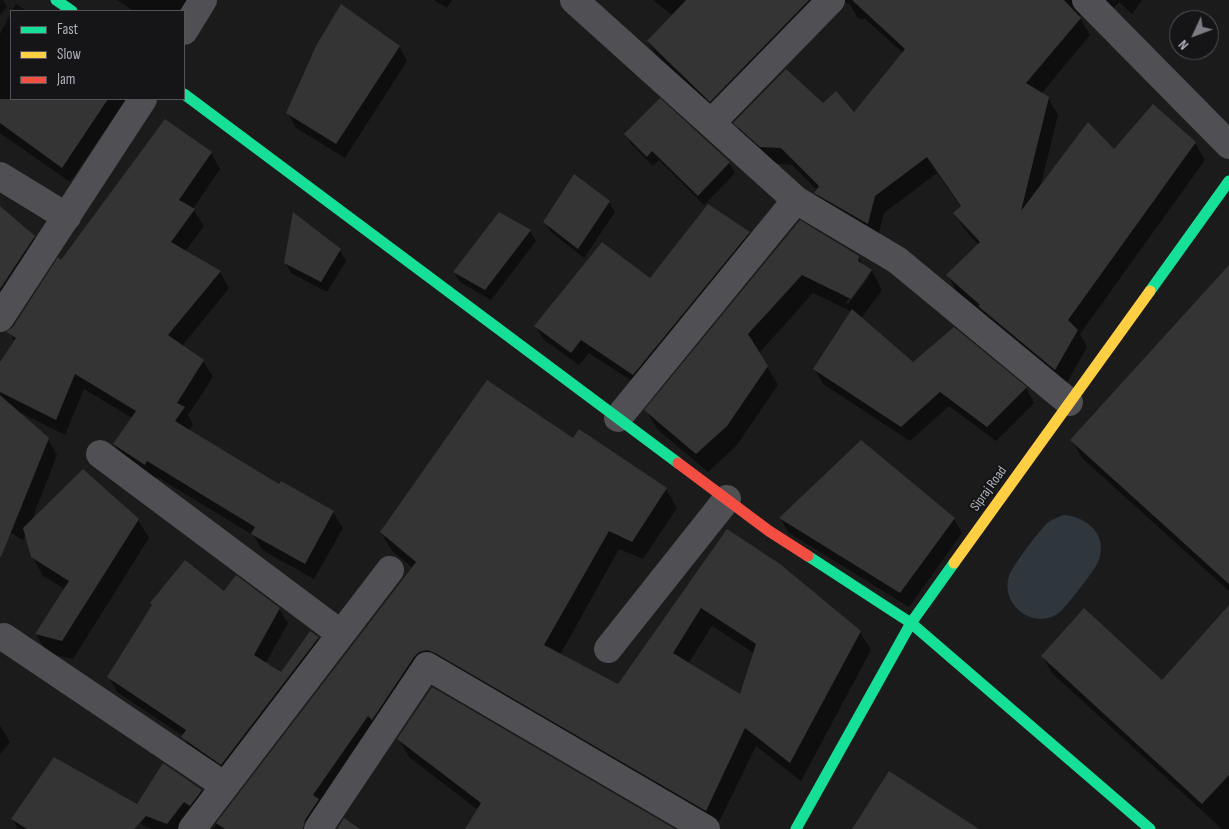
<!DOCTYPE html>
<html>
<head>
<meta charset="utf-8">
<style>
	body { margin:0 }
	#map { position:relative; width:1229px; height:829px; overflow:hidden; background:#1b1b1b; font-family:"Sofia Sans Condensed",sans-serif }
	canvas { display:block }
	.legend { position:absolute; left:10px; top:10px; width:175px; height:90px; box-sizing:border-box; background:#151517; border:1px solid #525459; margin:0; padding:6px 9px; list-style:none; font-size:15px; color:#aeb2bb }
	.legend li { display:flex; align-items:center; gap:10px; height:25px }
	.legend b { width:25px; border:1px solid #525459 }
	.north { position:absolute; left:1169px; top:10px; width:50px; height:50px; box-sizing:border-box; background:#151517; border:1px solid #525459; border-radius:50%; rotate:227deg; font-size:14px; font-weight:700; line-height:20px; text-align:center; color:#aeb2bb }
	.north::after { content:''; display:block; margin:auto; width:18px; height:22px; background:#7b7d83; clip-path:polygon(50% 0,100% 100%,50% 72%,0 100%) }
</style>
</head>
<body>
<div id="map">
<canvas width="1229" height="829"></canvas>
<ul class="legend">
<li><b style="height:6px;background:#16e098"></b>Fast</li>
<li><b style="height:6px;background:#ffcf43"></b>Slow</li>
<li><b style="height:6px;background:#f24e42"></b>Jam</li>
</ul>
<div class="north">N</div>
</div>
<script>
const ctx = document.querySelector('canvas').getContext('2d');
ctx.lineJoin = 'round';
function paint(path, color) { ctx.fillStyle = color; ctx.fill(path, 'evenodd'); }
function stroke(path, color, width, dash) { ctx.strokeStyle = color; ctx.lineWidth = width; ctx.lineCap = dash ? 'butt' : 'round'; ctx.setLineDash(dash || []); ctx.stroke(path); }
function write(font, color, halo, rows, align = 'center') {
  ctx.font = font + ' "Sofia Sans Condensed",sans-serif'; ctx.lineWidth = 4.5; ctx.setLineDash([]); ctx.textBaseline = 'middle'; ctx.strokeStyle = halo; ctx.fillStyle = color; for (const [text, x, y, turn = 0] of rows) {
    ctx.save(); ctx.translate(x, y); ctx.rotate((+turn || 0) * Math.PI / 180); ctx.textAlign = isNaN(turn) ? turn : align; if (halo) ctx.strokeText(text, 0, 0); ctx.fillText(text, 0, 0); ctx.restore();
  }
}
const water = new Path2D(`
	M1064,515c24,2 45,21 34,47 -3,8 -30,42 -37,49 -5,5 -14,8 -21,8 -21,-1 -38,-22 -31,-43 3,-10 31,-46 38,-53 6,-4 11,-6 17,-8z`);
const shadow = new Path2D(`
	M0,0h3l4,7 -7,8z
	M117,0h79l-12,11h-50z
	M434,0h18l-5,8z
	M653,0h186l-119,118 -62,-60 -10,-16 25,-26z
	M839,0h303l-10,14 -13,-12 -7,8 -32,3v5l10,17 -49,59 7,4 10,17 -18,73 74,-38 39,-45 42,38 10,17 -125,174 7,13 -22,39 -108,-94 -9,-17 31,-30 -14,-15 -10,-17 6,-6 -24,-34 -53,40 -7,27 -52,-30 -9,-17 2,-2 -26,-26 -21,-2 -26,-24 -10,-16 88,-19 31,10 49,-61 -39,-35 -2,2 -5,-3 -7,-13z
	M16,4l11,7h-15z
	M11,13v86h115l-56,83 -70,-49v-99z
	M399,46l8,15 -62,97 -49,-30 -8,-15z
	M660,100l69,63 6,10 -31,32 -45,-45 -6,6 -22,-22 -6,-10z
	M211,153l9,16 -27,40 11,17 -19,26 35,20 9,16 -47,58 21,15 10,16 -25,38 5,9 -4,6 91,56 53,26 10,16 -29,51 -52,-29 -9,-15 -96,-58 -2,3 -31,-20 -10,-16 18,-26 -48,-29 -19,46 -46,-23 29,27 9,16 -26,67 107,-2 11,18 -76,121 -26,-6 -11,-19 29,-45 -22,-13 -11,-20 -6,-22 -3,6 -23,-14v-162l15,-22 -5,-9 52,-71z
	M609,202l6,10 -31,46 -33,-26 -6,-10z
	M0,208l34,29 10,19 -44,68z
	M800,222l58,35 6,9 8,5 10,19 -20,27 -5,-3 56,50 41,-35 72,59 8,15 -38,38 -47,-35 -39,35 -87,-57 -8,-15 37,-57 -39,-19 -54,60 19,32 -41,60 -29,27 -51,-43 -11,-19zM867,275l2,2 -21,27 -2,-1z
	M530,231l6,10 -45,59 -31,-18 -6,-10z
	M749,233l7,12 -115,142 -52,-34 -10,12 -36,-26 -7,-13 114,-46z
	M340,250l6,11 -19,31 -36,-19 -6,-11z
	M1229,267v324l-147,-133 -10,-18z
	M579,431l87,58 11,19 -34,51 -24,-10 -59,106 58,30 110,-155 132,102 11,18 -70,131 -45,-35 -40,82 -277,-160 -116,161h-110l200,-261 -21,-17 -11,-19 193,-92zM712,626l42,27 -13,43 -53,-32z
	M780,518l174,1 8,14 -53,74 -120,-74z
	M224,593l55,16 9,14 -23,41 16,10 37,-36 8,14 -96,126 -39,-26 -8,-16 -66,-44 -8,-15z
	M1229,607v222h-7l-169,-155 -11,-18 120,26z
	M0,725l10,17 -10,12z
	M399,739l274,90h-207l12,-19 -69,-53z
	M201,790l9,15 -18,24h-40l-10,-4 -8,-14z
	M12,819l94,10h-88z`);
const building = new Path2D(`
	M686,0h123l-99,102 -63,-61z
	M852,0h212l17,18 -55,65 23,14 -28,114 67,-89 26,27 39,-45 43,38 -128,178 10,10 -23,40 -77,-64 2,-1 -34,-30 34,-33 -27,-29 8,-7 -34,-49 -52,39 -7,28 -54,-31 5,-7 -38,-38 -21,-1 -27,-24 53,-54 37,34 13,-12 18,21 51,-63z
	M341,4l59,42 -64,98 -50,-31 30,-67z
	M660,98l70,64 -32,34 -46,-45 -5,6 -23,-23z
	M0,99h108l-46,69 -62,-45z
	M165,119l47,33 -33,48 16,9 -24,33 50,29 -53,64 36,25 -27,43 8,4 -10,14 104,63 2,-3 53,30 -29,53 -54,-30 4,-7 -108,-66 -2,4 -32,-21 23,-33 -61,-37 -19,46 -56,-28v-30l16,-24 -10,-6 7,-5 45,-70 3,3z
	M574,174l36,27 -32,48 -35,-27z
	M708,204l42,28 -117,143 -52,-35 -10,13 -37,-27 68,-84 48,36z
	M0,206l35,30 -35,53z
	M293,212l48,37 -20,33 -37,-19z
	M499,212l32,18 -46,60 -32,-18z
	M800,220l59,36 -1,5 14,9 -21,29 -49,-24 -54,59 20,32 -41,60 -31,28 -52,-44z
	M1229,265v319l-159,-144z
	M852,309l61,53 41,-35 73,60 -40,40 -47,-35 -39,35 -88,-58z
	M487,380l86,58 6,-9 88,59 -35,54 -23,-11 -65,114 74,39 109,-155 53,35 81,67 -71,132 -45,-35 -39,83 -271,-158 -8,-3 -8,2 -5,5 -42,63 -4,-4 -55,79 6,4 -14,21 -2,9h-78l-9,-6 200,-261 -36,-30zM701,608l55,36 -16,50 -67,-41z
	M0,395l49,43 -48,119 -1,-1z
	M861,440l94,78 -55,75 -121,-75z
	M83,469l56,50 -77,122 -27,-7 34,-53 -38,-24 -8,-29z
	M185,560l39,31 12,-16 44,33 -26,47 27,17 29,-41 9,6 -98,128 -40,-28 5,-7 -79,-53 45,-72 -2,-2z
	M1229,605v170l-27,29 -161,-148 43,-48 78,72z
	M432,687l243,142h-210l16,-26 -84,-64z
	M54,757l83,47 26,-41 39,27 -12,16 -6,-4 -17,22 -21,-8 -12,13h-107l-16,-10z
	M889,771l90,58h-127z
	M344,818l16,11h-23z`);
const street = new Path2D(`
	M574,0l222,200 101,60 172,142
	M1086,0l143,145
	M184,31l19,-31
	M712,122l119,-122
	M0,176l67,41
	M0,318l143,-219
	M618,418l178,-218
	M100,454l241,180
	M4,637l221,149
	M608,649l119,-150
	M192,829l198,-259
	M318,829l109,-163 279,163`);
const fast = new Path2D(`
	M56,0l16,11
	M184,94l494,369
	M1150,291l79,-110
	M808,556l103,67 239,206
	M796,829l115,-206 43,-60`);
const slow = new Path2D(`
	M954,563l196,-272`);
const jam = new Path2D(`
	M678,463l91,68 39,25`);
const streetNames = [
	["Sipraj Road",989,489,-54]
];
paint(water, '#2f363c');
paint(shadow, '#0007');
paint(building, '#343435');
stroke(street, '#505054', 28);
stroke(fast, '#16e098', 11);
stroke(slow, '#ffcf43', 11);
stroke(jam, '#f24e42', 11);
write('14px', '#aeb2bb', '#151517', streetNames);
</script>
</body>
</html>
